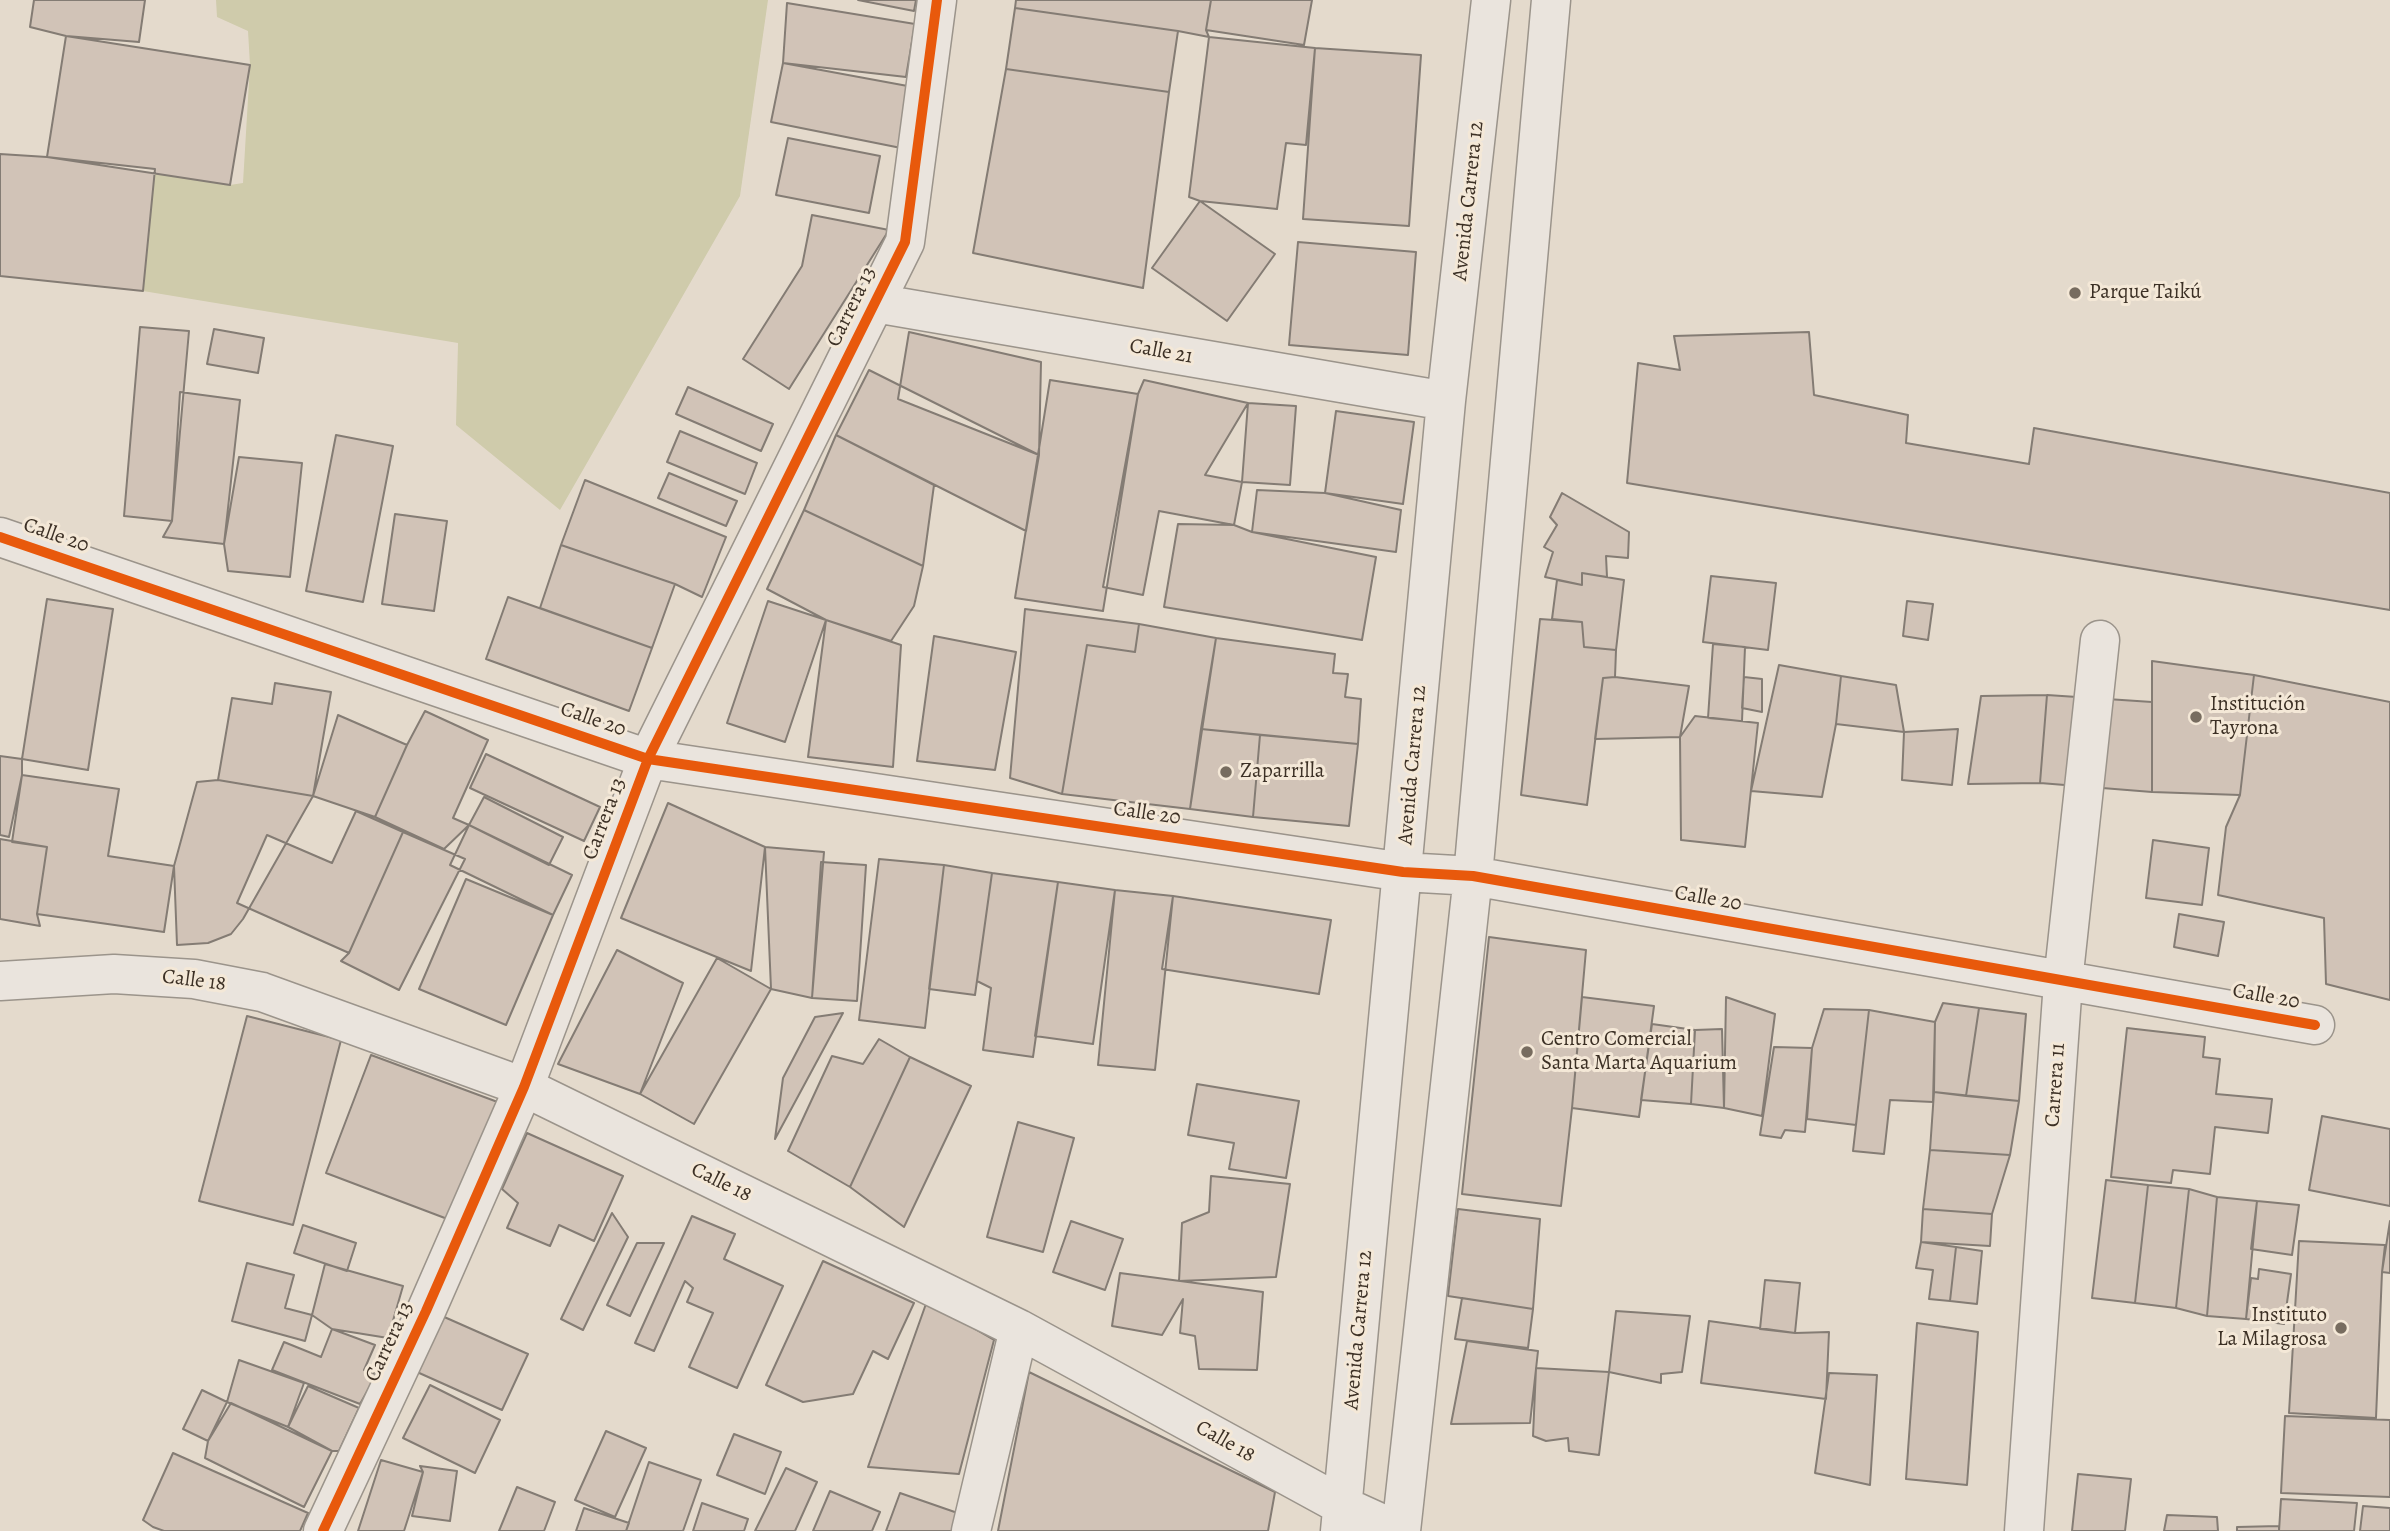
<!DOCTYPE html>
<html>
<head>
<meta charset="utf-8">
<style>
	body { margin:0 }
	canvas { display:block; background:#e4dacc }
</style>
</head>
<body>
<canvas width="2390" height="1531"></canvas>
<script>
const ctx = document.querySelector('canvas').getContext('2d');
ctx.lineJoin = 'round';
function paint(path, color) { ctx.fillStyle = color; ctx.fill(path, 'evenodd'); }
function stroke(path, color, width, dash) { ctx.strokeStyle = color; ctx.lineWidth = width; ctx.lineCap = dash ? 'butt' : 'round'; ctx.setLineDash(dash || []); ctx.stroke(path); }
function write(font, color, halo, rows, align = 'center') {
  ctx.font = font + ' Alegreya,serif'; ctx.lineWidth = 6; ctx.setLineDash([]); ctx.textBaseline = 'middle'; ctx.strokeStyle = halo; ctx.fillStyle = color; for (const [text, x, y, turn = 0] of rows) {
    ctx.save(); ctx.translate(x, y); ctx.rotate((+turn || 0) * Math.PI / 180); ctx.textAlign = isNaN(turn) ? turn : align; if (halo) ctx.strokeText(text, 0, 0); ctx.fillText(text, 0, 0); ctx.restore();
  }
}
const green = new Path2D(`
	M216,0h552l-28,196 -180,314 -104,-85 2,-82 -315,-52 12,-122 75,16 13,-2 7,-118 -2,-34 -31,-14z`);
const building = new Path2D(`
	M34,0h111l-6,42 -73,-6 -36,-9z
	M858,0h58l-2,11z
	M1016,0h195l-5,30 3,7 -31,-6 -163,-23z
	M1211,0h101l-8,45 -98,-15z
	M787,3l128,21 -9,53 -123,-14z
	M1015,8l163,23 -9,61 -163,-23z
	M66,36l184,29 -20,120 -183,-28z
	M1209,37l106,11 -9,97 -20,-2 -9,66 -77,-8 -11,-4z
	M1315,48l106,7 -12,171 -106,-7z
	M783,63l130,24 -12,61 -130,-26z
	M1006,69l163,23 -26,196 -170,-35z
	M788,138l92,18 -11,57 -93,-18z
	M0,154l47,3 108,12 -12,122 -143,-15z
	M1200,201l75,53 -48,67 -75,-53z
	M812,215l77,15 -100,159 -46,-30 59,-93z
	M1298,242l118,10 -8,103 -119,-10z
	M140,327l49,4 -17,190 -48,-5z
	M214,329l50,9 -6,35 -51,-9z
	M909,332l132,30 -2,93 -141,-56z
	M1809,332l5,63 94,20 -2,28 123,21 5,-36 356,65v117l-763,-127 11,-120 42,7 -6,-34z
	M869,370l170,85 -13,76 -190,-96z
	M1050,380l88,14 -35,217 -88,-13z
	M1144,380l104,23 -43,72 37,7 -8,43 -75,-14 -16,84 -40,-8 35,-193z
	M688,387l85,37 -12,27 -85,-37z
	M180,392l60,8 -16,144 -61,-7 9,-16z
	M1248,403l48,3 -6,79 -48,-3z
	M1336,411l78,11 -11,82 -78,-11z
	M680,431l77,32 -12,31 -78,-32z
	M336,435l57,11 -30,156 -57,-11z
	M836,435l98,50 -11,81 -119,-56z
	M239,457l63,6 -12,114 -62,-6 -4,-27z
	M669,473l68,28 -11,25 -68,-28z
	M585,480l141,57 -24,60 -27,-13 -114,-39z
	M1257,490l68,3 76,17 -5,42 -144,-20z
	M1562,493l67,39 -1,26 -22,-2 1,21 -25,-4v12l-37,-8 8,-25 -9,-5 13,-22 -7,-8z
	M804,510l119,56 -9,40 -23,35 -65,-21 -59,-31z
	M395,514l52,7 -13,90 -52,-7z
	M1178,524l56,1 18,7 124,25 -14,83 -198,-33z
	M561,545l114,39 -23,64 -112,-40z
	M1582,573l42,7 -8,70 -32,-3 -2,-25 -30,-3 5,-39 25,5z
	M1711,576l65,7 -8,67 -65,-8z
	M508,597l144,51 -23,63 -143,-52z
	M47,599l66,10 -25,161 -66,-11z
	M768,601l58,19 -41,122 -58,-19z
	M1907,601l26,3 -5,36 -25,-4z
	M1025,609l114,15 -4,28 -48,-7 -25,149 -52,-16z
	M1540,619l42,3 2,25 32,3 -1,27 -12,1 -16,127 -66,-10z
	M826,620l75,25 -8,122 -85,-10z
	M1139,624l77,14 -26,171 -128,-15 25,-149 48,7z
	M934,636l82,16 -21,118 -78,-9z
	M1216,638l119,16 -2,19 15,1 -3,23 16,2 -3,45 -157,-15z
	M1713,644l32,3 -3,74 -34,-3z
	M2152,661l102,14 -14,120 -88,-3z
	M1779,665l62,11 -5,48 -14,73 -71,-6z
	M2254,675l136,27v298l-64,-16 -2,-66 -106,-23 8,-68 14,-32z
	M1841,676l55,9 8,47 -68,-8z
	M1615,677l74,9 -9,51 -85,2 8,-61z
	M1744,677l18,2v33l-20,-4z
	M275,683l56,9 -18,104 -95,-16 14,-82 40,6z
	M2047,695l-7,88 -72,1 13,-88z
	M2047,695l105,7v90l-112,-9z
	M425,711l63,29 -35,78 16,7 -25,24 -69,-32 32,-72z
	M338,715l69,30 -32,72 -62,-21z
	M1695,716l63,7 -13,124 -64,-7 -1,-103z
	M1201,729l59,6 -7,82 -63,-8z
	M1958,729l-6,56 -50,-5 2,-48z
	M1260,735l98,9 -9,82 -96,-9z
	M486,754l114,53 -16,34 -114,-53z
	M0,756l22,3v16l-13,62 -9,-2z
	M22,775l97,14 -11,67 66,10 -10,66 -127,-18 10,-67 -35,-5z
	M218,780l95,16 -70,123 -12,15 -23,9 -31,2 -3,-79 23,-84z
	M484,797l79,40 -14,28 -80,-40z
	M668,803l97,44 -14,124 -130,-53z
	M356,811l47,21 -54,121 -112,-50 30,-68 65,28z
	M469,825l103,50 -19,40 -103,-50z
	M403,832l62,27 -66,131 -58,-29 8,-8z
	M0,839l47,8 -10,67 3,12 -40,-7z
	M2153,840l56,8 -7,57 -56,-7z
	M765,847l59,5 -12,146 -41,-9z
	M879,859l65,6 -19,163 -66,-8z
	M821,862l45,3 -9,136 -45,-3z
	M944,865l48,8 -17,122 -46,-6z
	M992,873l66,9 -25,175 -50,-7 8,-62 -14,-7z
	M466,879l87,36 -47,110 -87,-36z
	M1058,882l57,8 -22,154 -58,-8z
	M1115,890l58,6 -18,174 -57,-5z
	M1173,896l158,24 -12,74 -157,-25z
	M2179,914l45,8 -6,34 -44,-9z
	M1489,937l97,13 -14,158 -11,98 -99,-12z
	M617,950l66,33 -43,111 -82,-30z
	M717,958l54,31 -77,135 -54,-30z
	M1582,997l72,9 -15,111 -67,-9z
	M1726,997l49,17 -13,102 -38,-8z
	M1943,1003l36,5 -13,88 -32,-4 1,-70z
	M1979,1008l47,6 -7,87 -53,-5z
	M1824,1009l45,1 -13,115 -49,-6 5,-71z
	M1869,1010l66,12 -2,80 -43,-2 -6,54 -31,-3z
	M843,1013l-68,126 8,-61 32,-61z
	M247,1016l94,24 -48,185 -94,-24z
	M1652,1024l43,6 -4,74 -50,-4z
	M2127,1028l78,9 -2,20 17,2 -4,35 56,5 -4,34 -53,-6 -5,47 -37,-4 -2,13 -60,-6z
	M1722,1029l2,79 -33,-4 4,-74z
	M879,1039l31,18 -60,130 -62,-36 44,-95 31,8z
	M1774,1047l38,1 -7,84 -20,-2 -4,8 -21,-3z
	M371,1055l132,49 -45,119 -132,-50z
	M910,1057l61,29 -67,141 -54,-40z
	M1197,1084l102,17 -13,77 -57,-9 5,-26 -46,-8z
	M1934,1092l85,9 -9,54 -80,-5z
	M2322,1116l68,13v77l-81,-16z
	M1018,1122l56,16 -31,114 -56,-15z
	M527,1133l96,43 -29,65 -35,-16 -9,21 -43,-18 11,-25 -16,-14z
	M1930,1150l80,5 -18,59 -69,-5z
	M1211,1176l79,8 -14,93 -97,4 3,-58 27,-11z
	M2106,1180l42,5 -13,118 -43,-5z
	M2148,1185l41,4 -13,119 -41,-5z
	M2189,1189l28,8 -10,119 -31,-8z
	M2217,1197l40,4 -11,118 -39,-3z
	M2257,1201l42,4 -7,50 -41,-6z
	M1458,1209l82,10 -7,90 -85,-13z
	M1923,1209l69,5 -2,32 -69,-4z
	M612,1213l16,24 -45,93 -22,-11z
	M692,1216l43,18 -11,25 59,27 -46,102 -48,-21 24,-54 -26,-11 6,-14 -8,-7 -31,70 -19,-8z
	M1071,1221l52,18 -18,51 -52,-18z
	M2390,1221v52l-8,-1z
	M303,1225l53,18 -9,28 -53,-18z
	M2299,1241l86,4 -3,27 -6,146 -87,-5z
	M1921,1242l35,5 -6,54 -21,-2 4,-29 -17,-2z
	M637,1243h27l-34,73 -23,-11z
	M1956,1247l26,4 -5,53 -27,-3z
	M823,1261l91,42 -26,56 -15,-8 -20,43 -50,8 -37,-17z
	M247,1263l47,12 -9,33 27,7 -7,26 -73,-20z
	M325,1264l78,22 -15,52 -56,-9 -20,-14z
	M2259,1269l32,5 -7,50 -38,-5 5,-41 7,1z
	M1120,1273l143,19 -6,78 -58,-1 -4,-33 -15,-3 3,-34 -21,36 -50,-9z
	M1765,1280l35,3 -5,50 -35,-4z
	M1462,1298l71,11 -5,39 -73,-9z
	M927,1301l67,39 -35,134 -91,-7z
	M1616,1311l74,5 -8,56 -21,2v9l-52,-11z
	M442,1316l86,38 -26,56 -85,-38z
	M1709,1321l86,12 34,-1 -3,67 -125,-16z
	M1917,1323l61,9 -11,153 -61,-6z
	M332,1329l43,16 -11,25 13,4 -17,30 -88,-34 12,-28 37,15z
	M1467,1341l71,10 -8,72 -79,1z
	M239,1360l65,23 -16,44 -61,-25z
	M1536,1368l73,4 -10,83 -30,-4 -1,-13 -22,3 -13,-5z
	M1029,1372l246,120 -7,39h-270z
	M1829,1373l48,2 -7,110 -55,-12z
	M430,1385l70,35 -25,53 -72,-35z
	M308,1386l51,22 -20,43h-7l-44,-24z
	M202,1390l25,12 -19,39 -25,-12z
	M231,1403l101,48 -28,56 -99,-49 3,-17z
	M2285,1416l105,4v77l-109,-4z
	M606,1431l40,17 -31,69 -40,-17z
	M734,1434l47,18 -16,42 -48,-19z
	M173,1453l135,60 -8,18h-136l-11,-4 -10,-7z
	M381,1460l42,12 -19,59h-46z
	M649,1462l52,18 -18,51h-57z
	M420,1466l37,5 -7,50 -38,-5 11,-44z
	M786,1468l31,14 -22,49h-40z
	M2078,1474l53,5 -6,52h-53z
	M517,1487l38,15 -11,29h-45z
	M830,1491l50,21 -8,19h-59z
	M900,1493l72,25 -4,13h-82z
	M2281,1499l76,4 -3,28h-75z
	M702,1503l46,16 -4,12h-51z
	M2363,1506l27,2v23h-30z
	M584,1508l45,15 -3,8h-50z
	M2167,1515l50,2 1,14h-54z
	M2279,1526v5h-42v-4z`);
const minor = new Path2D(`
	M875,303l571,98
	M0,537l648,222 755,113 70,4 842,149
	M0,981l114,-7 80,5 68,13 262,95 495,242 324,177 55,25
	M323,1531l103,-220 98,-224 124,-328 257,-517 32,-242
	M971,1531l48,-202
	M1340,1531l106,-1130 45,-401
	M1401,1531l72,-655 78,-876
	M2024,1531l39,-549 37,-342`);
const cycleway = new Path2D(`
	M0,537l648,222 755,113 70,4 842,149
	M323,1531l103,-220 98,-224 124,-328 257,-517 32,-242`);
const markers = [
	[2075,293,7,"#776c5f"],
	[2196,717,7,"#776c5f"],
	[1226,772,7,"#776c5f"],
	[1527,1052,7,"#776c5f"],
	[2341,1328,7,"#776c5f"]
];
const streetNames = [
	["Avenida Carrera 12",1469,201,-84],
	["Carrera 13",852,307,-64],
	["Calle 21",1161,352,10],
	["Calle 20",56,536,19],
	["Calle 20",593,720,19],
	["Avenida Carrera 12",1413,765,-85],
	["Calle 20",1147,814,8],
	["Carrera 13",605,819,-69],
	["Calle 20",1708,899,10],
	["Calle 18",194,981,7],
	["Calle 20",2266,997,10],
	["Carrera 11",2056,1085,-86],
	["Calle 18",721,1183,26],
	["Avenida Carrera 12",1359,1330,-85],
	["Carrera 13",390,1342,-65],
	["Calle 18",1225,1442,29]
];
const poiNames = [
	["Parque Taikú",2089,293],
	["Institución",2210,705],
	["Tayrona",2210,729],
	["Zaparrilla",1240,772],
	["Centro Comercial",1541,1040],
	["Santa Marta Aquarium",1541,1064],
	["Instituto",2327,1316,"right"],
	["La Milagrosa",2327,1340,"right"]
];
paint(green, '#cfcbab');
paint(building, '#d1c3b7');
stroke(building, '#847c74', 2);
stroke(minor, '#9b948b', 41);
stroke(minor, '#eae4dd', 38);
stroke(cycleway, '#e8590c', 10);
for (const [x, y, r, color] of markers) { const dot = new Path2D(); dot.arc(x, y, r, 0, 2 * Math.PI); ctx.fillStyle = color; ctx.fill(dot); stroke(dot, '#f4e8d7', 2.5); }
write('21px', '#3c3025', '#f4e8d7', streetNames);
write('21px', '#3c3025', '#f4e8d7', poiNames, 'left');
</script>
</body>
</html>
